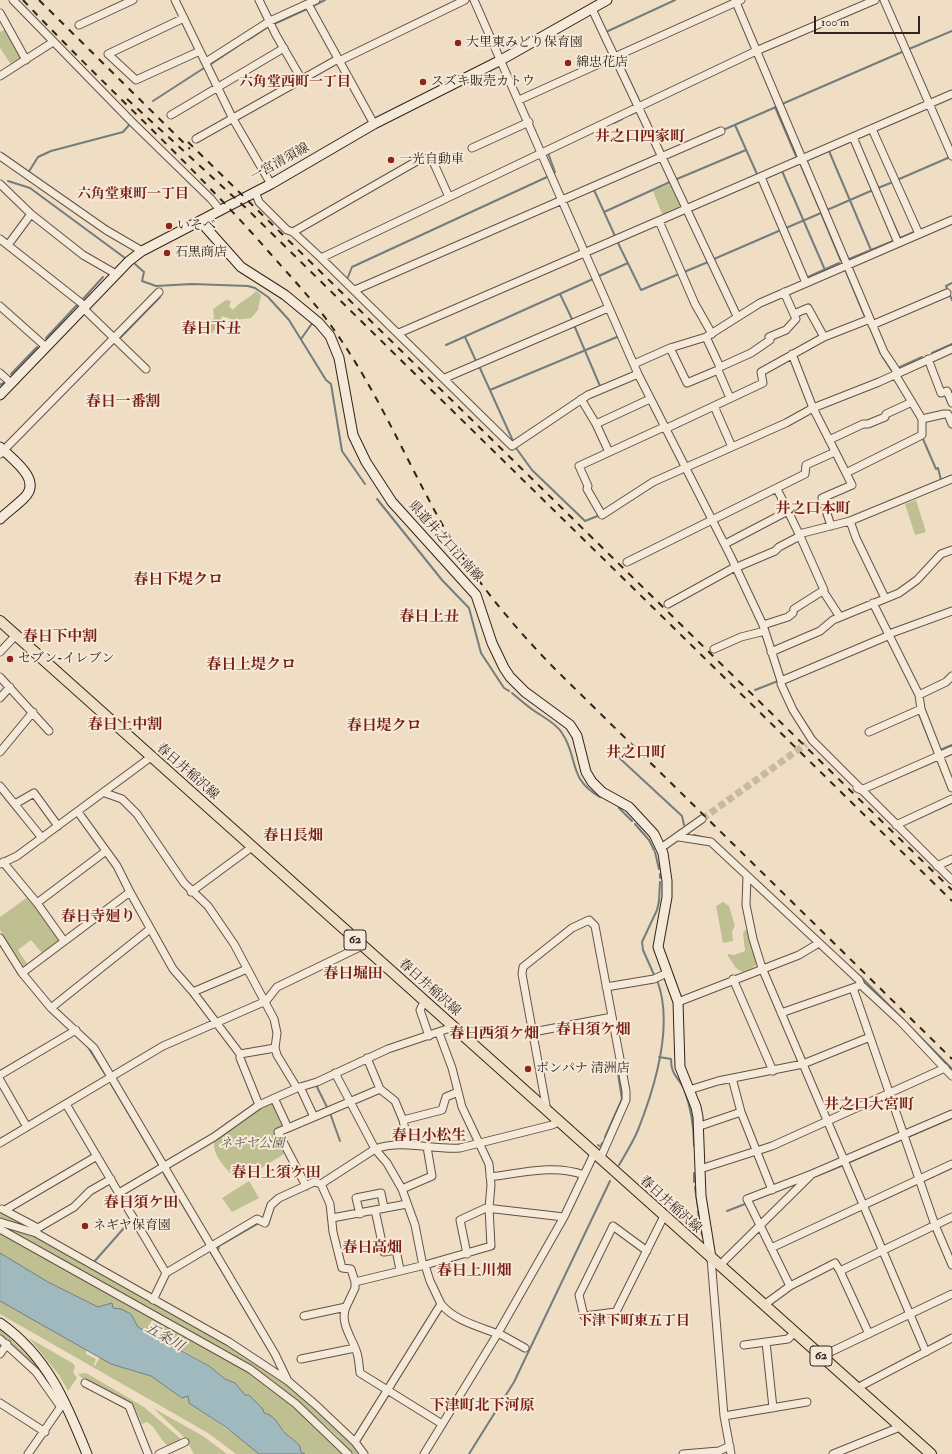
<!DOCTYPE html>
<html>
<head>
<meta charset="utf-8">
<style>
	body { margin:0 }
	#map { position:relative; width:952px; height:1454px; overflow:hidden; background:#efdec4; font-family:"IM FELL Double Pica",serif }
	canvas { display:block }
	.scale { position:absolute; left:814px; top:16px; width:106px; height:18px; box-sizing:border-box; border:2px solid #34221b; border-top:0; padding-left:5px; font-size:12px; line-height:14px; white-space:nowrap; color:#34221b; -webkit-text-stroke:3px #f5ead9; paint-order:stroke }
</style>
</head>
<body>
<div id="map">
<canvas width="952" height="1454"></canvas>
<div class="scale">100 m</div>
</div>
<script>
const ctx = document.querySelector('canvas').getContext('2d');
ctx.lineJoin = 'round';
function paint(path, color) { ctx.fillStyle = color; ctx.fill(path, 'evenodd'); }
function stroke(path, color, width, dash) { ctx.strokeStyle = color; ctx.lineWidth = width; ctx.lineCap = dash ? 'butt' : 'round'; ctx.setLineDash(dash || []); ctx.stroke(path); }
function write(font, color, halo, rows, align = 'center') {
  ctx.font = font + ' "IM FELL Double Pica","Noto Serif JP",serif'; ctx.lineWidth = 4; ctx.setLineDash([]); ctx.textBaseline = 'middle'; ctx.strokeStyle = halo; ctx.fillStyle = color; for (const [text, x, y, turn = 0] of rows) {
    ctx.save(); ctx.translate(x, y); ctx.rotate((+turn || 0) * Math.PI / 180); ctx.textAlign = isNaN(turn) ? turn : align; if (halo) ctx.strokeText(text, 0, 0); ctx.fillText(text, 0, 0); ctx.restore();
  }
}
const green = new Path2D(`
	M6,29l17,28 -11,9 -12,-18v-16z
	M672,183l10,22 -1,3 -18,8 -10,-25z
	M256,291l5,4 -3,15 -7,8 -17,2 -13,-4 2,10 -7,2 -4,5 -8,-2 -3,-6 13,-7 -1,-9 13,-9 5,1 -2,5 4,4c7,-9 16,-11 23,-19z
	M916,500l10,32 -11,3 -10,-31z
	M28,897l32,41 -1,4 -16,12 -12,-14 -13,10 10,15 -3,3 -25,-38v-13z
	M723,902l6,4 6,20 -3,5 1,10 -10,2 -7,-37z
	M746,929l4,6 7,29 -5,4 -10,4 -6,-4 -8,-12v-2l6,1 11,-4 -2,-18z
	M271,1103h4l9,24 -9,6 9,21 -37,23 -5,-4 -9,3c-9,-10 -20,-20 -19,-34l45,-33z
	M249,1181l10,17 -27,14 -10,-14z
	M0,1212l4,1 30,17 -34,-10z
	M4,1226l31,9 194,110 48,32 21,15 46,43 17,19h-9l-15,-18 -39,-35 -47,-34z
	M0,1232l247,138 47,35 51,49h-40c-5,-3 -7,-8 -11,-14 -3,-3 -7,-5 -10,-9 -7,-7 -10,-16 -20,-18l-26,-24 -3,-6 -10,-4 -16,-13 -18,-11 -53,-28 -7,-13 -18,-6 -1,-5 -14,4 -50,-25 -48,-29z
	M0,1301l86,48v5l10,5 -2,6 1,1 5,-9 11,7 40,12 31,22 6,-2c12,21 53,38 72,58h-24l-28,-21 -208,-119z
	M0,1329l31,30 27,39 -29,-37 -29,-26z
	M29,1338l45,26 1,4 -2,4 4,6 -9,13 -9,-16z
	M86,1373l58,34 37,32 -1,1 -12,6c-9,-7 -11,-18 -21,-24l-5,2 -9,-20 -45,-24 -2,2 -8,-8z
	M153,1408l50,28 24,18h-33l-9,-16z`);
const water = new Path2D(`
	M0,1253l48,29 50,25 14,-4 1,5 8,1 10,5 7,13 71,39 16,13 10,4 10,12h4l14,14 1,4c11,2 14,12 21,20 5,4 10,8 15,13l1,6 4,2h-46l-32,-26 -38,-25 -1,-7 -6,2 -31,-22 -40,-12 -111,-63z`);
const stream = new Path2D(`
	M313,6l12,-6
	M274,24l33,-15
	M606,32l69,-32
	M248,40l20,-13
	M909,49l43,-18
	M620,60l20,43
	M211,64l33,-22
	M153,101l51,-33
	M782,104l120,-52
	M775,107l21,49
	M630,115l6,-3
	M614,123l8,-4
	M735,125l22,49
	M723,130l53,-23
	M829,151l42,99
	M548,153l7,19
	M800,163l20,47
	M782,171l43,99
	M28,173l10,-16 13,-6 72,-19 7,-8
	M677,179l69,-29
	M897,180l53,-23
	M8,181l22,7 95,70
	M878,188l15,-6
	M594,190l21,46
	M827,210l46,-20
	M604,212l66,-30
	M821,213l20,48
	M890,216l10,22 14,-6
	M786,228l35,-15
	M618,243l23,47 38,-16
	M714,259l67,-29
	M849,259l44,-18
	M135,264l9,8 -2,9 14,5 36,-2 56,2 7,2 13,9 21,23 37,60 5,4 11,67 23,33
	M845,269l20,48
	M684,272l24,-10
	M599,276l29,-13
	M348,277l4,-10 195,-90
	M808,277l31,-14
	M952,283l-6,3 6,14
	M560,294l12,25
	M83,299l20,-22
	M574,325l26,61
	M869,325l12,29
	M121,337l39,-40
	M465,337l11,24
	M46,338l31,-33
	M301,339l12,-17
	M446,345l147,-66
	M932,353l20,-9
	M882,356l10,15
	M479,366l34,75
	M900,367l22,-10
	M11,374l26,-27
	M0,385l3,-2
	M490,390l127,-53
	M923,439l13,30 2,-1 3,12
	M516,448l16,22 53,51 15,-6
	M377,499l65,81 27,28 12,45 23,35 5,3
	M755,690l23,-9
	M512,693c7,6 14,12 21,17 10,7 23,13 29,23 17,25 5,45 38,64
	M919,714l10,25
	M940,750l12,-5
	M615,754l67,62 2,9
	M619,808l13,13
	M635,824l14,16 5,10
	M694,835l11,3
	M655,852l4,17
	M660,878v-4
	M860,976l92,93
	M655,977l-12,-27 -1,-8 15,-32 2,-9 1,-19
	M88,1047l17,27
	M659,1057l12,2c0,17 7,17 13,30 7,19 10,37 10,57
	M111,1084l48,81
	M316,1085l12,24
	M330,1113l10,28
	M605,1137l17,-38 -5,-32
	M908,1137l44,-19
	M598,1145l3,2 1,-4
	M850,1162l52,-23
	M619,1165c7,-12 14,-23 19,-35 17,-43 36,-106 19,-150
	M694,1173v9
	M164,1174l42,70
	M816,1176l25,-10
	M695,1187l3,21
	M751,1201l46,-18
	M698,1211l1,7
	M727,1211l18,-7
	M700,1222l2,13
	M218,1250l1,-4 40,-23
	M211,1253l62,104
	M94,1262l37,-42
	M469,1454l45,-72 96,-201`);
const streetTunnel = new Path2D(`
	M702,819l104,-75`);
const street = new Path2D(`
	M13,0l119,122 79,77 9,11
	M175,0l58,119 38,65
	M259,0l17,35 26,45
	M474,0l164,374 93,183 32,68 18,56v3l12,26 19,30 140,140
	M735,0l149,352 14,21
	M884,0l68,156
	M308,4l66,120
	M592,9l145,307
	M0,13l26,47
	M184,18l-76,36 28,26 64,-29
	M79,25l54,-25
	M339,61l126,-61
	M206,62l64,-41 46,-21
	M0,76l53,-34
	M519,100l222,-100
	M171,115l113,-67
	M872,129l47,105
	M853,137l45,106
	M196,139l142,-80
	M472,148l57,-26
	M0,156l106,74 36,21
	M761,177l45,106
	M0,184l31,30 52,41 33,19
	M255,192l4,10 28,28 6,2 28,26 191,188 76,-51 50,-21
	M659,221l36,83 17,30
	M293,232l124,-71 14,-4 18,40
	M0,239l85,67
	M8,245l23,-31
	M321,258l435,-207 119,-51
	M355,290l366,-159
	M0,306l46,41
	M83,308l63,61
	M794,314l14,-6 16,29
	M872,325l75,-32
	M399,333l553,-239
	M706,337l14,30 -2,3 12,28
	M670,348l17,35 31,-13
	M792,354l21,54 33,65 76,-38v-16l-27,-45
	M928,359l13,34 6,-2 5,12
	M634,364l36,-16 36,-11 54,-34 192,-83
	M720,367l31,-14 19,-13 -1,-3 17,-7 10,-11 -12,-27
	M0,373l11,10
	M445,378l163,-70
	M581,399l15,25
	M714,406l18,41
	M922,419l22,-5h4l4,10
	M664,427l-85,39 9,20 -1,3 15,26 51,-33 133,-59 27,-15 66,-26 73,-33
	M665,429l98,-46 -2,-11 63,-35 46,-18
	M829,440l34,-16h5l17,-7 1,-3 26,-12
	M609,452l-13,-28 54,-25
	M0,454l159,-162
	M777,489l11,22
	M850,521l6,17 29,60
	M831,526l-9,-28 30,-13 -6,-12
	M725,544l63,-33 11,23
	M627,562l178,-88 1,-9 29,-13
	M735,568l40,-17 4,-4 21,-11 -1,-2 51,-13 102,-42
	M823,591l17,26
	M873,603l46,92 2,14 31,79
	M668,604l67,-37
	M763,625l25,-8 5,-4 1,-4 30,-19 -24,-54
	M889,634l63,-23
	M714,649l27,-12 24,-6
	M0,652l16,-17
	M771,652l49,-21 13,-11 66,-27 18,-13 24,-26 11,-4
	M0,677l49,54
	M781,681l109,-46
	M919,695l27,-13 6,-6
	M0,698l10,-11
	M869,732l52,-23
	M0,752l33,-40
	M0,786l42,52
	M857,788l4,2 91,-40
	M105,793l17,6 15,15 47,69 24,23 26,38 40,75 3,14 -2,15 2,7 20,33 20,-6 71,-33 65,-22
	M15,804l19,-11 24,33
	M78,812l39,54 13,26
	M896,825l56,-26
	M679,837l32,5 148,138 2,5 -80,28
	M661,848l41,-29
	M3,862l34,41 27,38
	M0,864l17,-8 134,-99
	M937,866l15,-7
	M747,876l-1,29 7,34 9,29 164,384
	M191,892l61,-45
	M37,903l69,-52
	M0,938l22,35 29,35 43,40 181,306 13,27
	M22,973l108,-81 43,77 20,23 47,62v4l19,47
	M733,979l40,92
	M861,985l40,37 51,54
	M606,987l48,-8 13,-6
	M853,988l82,237 17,40
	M193,992l54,-23
	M424,1002l-4,8 9,26
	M678,1002l121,-47 20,-12
	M51,1008l99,-79
	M533,1032l79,-15
	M240,1054l35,-6
	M367,1058l13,31 15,12 8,19 5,24
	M335,1073l40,76 12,14 15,26 13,36 8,41
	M0,1075l76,-45
	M732,1078l9,34 31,78
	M0,1080l27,47
	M300,1087l14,30
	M689,1090l29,-9 85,-17 67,-27
	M274,1098l14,30 -10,4 28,54
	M66,1104l100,169
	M547,1111l-25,-137 1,-7 49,-39 17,-8 6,6 31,165v9l-26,59
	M403,1120l39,-10 4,-13 12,-5
	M700,1126l41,-14
	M288,1128l92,-39
	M0,1143l163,-97 103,-45 11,-14 85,-41
	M700,1169l72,-23 173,-78
	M490,1177c32,-4 64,-13 94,-2
	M321,1184l9,20 3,28 9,36 9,1 4,13
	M402,1189l30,-13 -5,-29
	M119,1193l95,-56 45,-32 38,-17
	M2,1209l36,19
	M5,1210l92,-54
	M375,1210l9,42 12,-2 4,20
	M360,1214l-4,-16 25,-5 3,15
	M332,1218l75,-14
	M0,1222l36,11 193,109 59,39 29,25 38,36 9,12
	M0,1229l250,140 46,35 52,50
	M36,1233l2,-5 36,-21 16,-16 21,-12
	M771,1248l181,-84
	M647,1251l-34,-25 -34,69 5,21 32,-4 48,-96
	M467,1254l-7,-34 26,-12 78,9
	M711,1258l13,158 7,38
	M719,1266l91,-90
	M840,1271l29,63
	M790,1286l-43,-87 65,-25 140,-60
	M153,1300l13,-27 91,-54 8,4 6,-18 8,-7 35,-16 7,2 54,-35c28,-10 56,1 85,-1l92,-23 6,-3
	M441,1304c14,17 37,22 57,30
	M764,1305l26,-19 45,-23 5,8 112,-54
	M346,1307c-7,16 7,32 11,46 2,7 2,13 3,20l82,51
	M304,1316l42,-9 9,-19v-6l70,-17 66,-19 -2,-38 2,-23 -2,-21 -27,-57 -10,-39 -13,-35
	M498,1333l27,15
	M0,1339l36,33 24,34
	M766,1342l7,66
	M744,1345l44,-6 7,-7
	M0,1354l7,-10
	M822,1356l130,-62
	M301,1359l54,-11
	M85,1383l44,23 19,48
	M857,1388l95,-50
	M0,1403l45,29
	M724,1416l83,-14
	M355,1442l86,-138 -11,-23 -5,-16
	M28,1454l34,-49
	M159,1454l26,-12
	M424,1454l74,-121 66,-116 30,-63
	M683,1454l36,-3 11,-5
	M833,1454l67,-27`);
const secondary = new Path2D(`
	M200,221l41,46 44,28 34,28 11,13 9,22 14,77 13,27 26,40 84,93 16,48 12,25 6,9 15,15 45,33 7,11 9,36 6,10 10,10 27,15 25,27 9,19 4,28v16l-9,50 20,55 2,65 16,40 2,10 3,79 10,62
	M0,395l129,-134 13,-10 129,-67 103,-60 127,-64 106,-60
	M0,447c13,13 43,33 24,51 -8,8 -17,14 -24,21
	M0,1323c47,33 66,79 87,131`);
const primary = new Path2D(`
	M0,621l931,833`);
const rail = new Path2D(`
	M23,0c80,85 168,163 245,251 22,25 45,49 64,76 46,64 75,136 114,204 31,52 68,96 110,139l396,389
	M39,0l151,149
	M127,99l121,111 704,691
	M188,142l764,748`);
const markers = [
	[458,43,4,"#8f2418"],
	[568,63,4,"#8f2418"],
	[423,82,4,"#8f2418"],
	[391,160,4,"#8f2418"],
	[169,226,4,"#8f2418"],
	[167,253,4,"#8f2418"],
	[10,659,4,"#8f2418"],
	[528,1069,4,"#8f2418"],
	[85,1226,4,"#8f2418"]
];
const shields = [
	[355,940,22],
	[821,1356,22]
];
const shieldNames = [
	["62",355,940],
	["62",821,1356]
];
const poiNames = [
	["大里東みどり保育園",466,43],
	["綿忠花店",576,63],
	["スズキ販売カトウ",431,82],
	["一光自動車",399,160],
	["いそべ",177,226],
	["石黒商店",175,253],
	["セブン-イレブン",18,659],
	["ボンパナ 清洲店",536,1069],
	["ネギヤ保育園",93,1226]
];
const streetNames = [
	["一宮清須線",280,163,-29],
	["県道井之口江南線",445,542,48],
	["春日井稲沢線",187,772,41],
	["春日井稲沢線",429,988,42],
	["春日井稲沢線",670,1205,42]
];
const parkNames = [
	["ネギヤ公園",252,1144]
];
const neighbourhoodNames = [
	["六角堂西町一丁目",295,83],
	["六角堂東町一丁目",133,195],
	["下津下町東五丁目",634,1322]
];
const waterNames = [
	["五条川",164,1338,30]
];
const quarterNames = [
	["井之口四家町",640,138],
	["春日下丑",211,330],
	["春日一番割",123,403],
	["井之口本町",813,510],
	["春日下堤クロ",178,581],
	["春日上丑",429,618],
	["春日下中割",60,638],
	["春日上堤クロ",251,666],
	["春日上中割",125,726],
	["春日堤クロ",384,727],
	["井之口町",636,754],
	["春日長畑",293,837],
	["春日寺廻り",98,918],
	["春日堀田",353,975],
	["春日須ケ畑",593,1031],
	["春日西須ケ畑",494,1035],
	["井之口大宮町",869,1106],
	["春日小松生",429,1137],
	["春日上須ケ田",276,1174],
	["春日須ケ田",141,1204],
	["春日高畑",372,1249],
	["春日上川畑",474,1272],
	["下津町北下河原",482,1407]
];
paint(green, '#bec091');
paint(water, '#9fb9bf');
stroke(water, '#747d7d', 1);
stroke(stream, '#747d7d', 2);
stroke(streetTunnel, '#cab8a2', 7, [7, 3.5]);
stroke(street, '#635145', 9);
stroke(secondary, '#34221b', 11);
stroke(primary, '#34221b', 12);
stroke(street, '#f5ead9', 7);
stroke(secondary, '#f5ead9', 9);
stroke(primary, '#efdec4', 10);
stroke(rail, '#34221b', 2, [7, 7]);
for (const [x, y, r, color] of markers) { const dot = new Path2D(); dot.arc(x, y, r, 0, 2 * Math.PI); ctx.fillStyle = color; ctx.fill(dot); stroke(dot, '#f5ead9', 1.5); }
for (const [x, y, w] of shields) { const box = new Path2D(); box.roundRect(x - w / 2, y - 10, w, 20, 3); ctx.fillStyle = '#f5ead9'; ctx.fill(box); stroke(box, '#34221b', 1); }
write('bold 12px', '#34221b', null, shieldNames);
write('13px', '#34221b', '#f5ead9', poiNames, 'left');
write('13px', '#34221b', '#f5ead9', streetNames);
write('italic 13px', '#5d513e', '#f5ead9', parkNames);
write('bold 14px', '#7a1f14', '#f5ead9', neighbourhoodNames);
write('italic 14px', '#544f4c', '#f5ead9', waterNames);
write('bold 15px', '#7a1f14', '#f5ead9', quarterNames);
</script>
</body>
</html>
